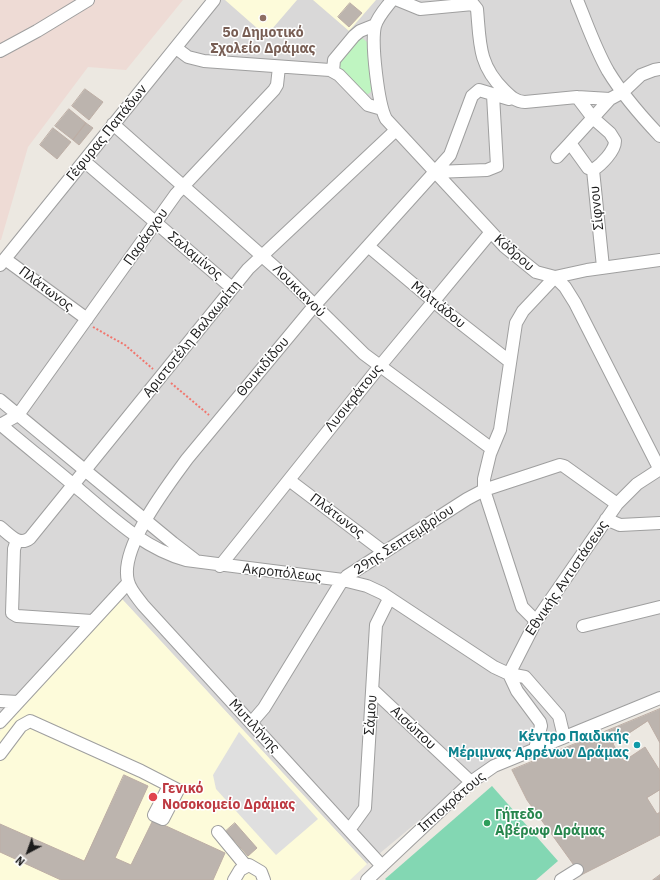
<!DOCTYPE html>
<html>
<head>
<meta charset="utf-8">
<style>
	body { margin:0 }
	#map { position:relative; width:660px; height:880px; overflow:hidden; background:#ece8e1; font-family:"IBM Plex Sans",sans-serif }
	canvas { display:block }
	.north { position:absolute; left:8px; top:832px; width:40px; height:40px; -webkit-text-stroke:3px #fff; paint-order:stroke; rotate:221deg; font-size:11px; font-weight:700; line-height:16px; text-align:center; color:#1b1b1b }
	.north::after { content:''; display:block; margin:auto; width:14px; height:18px; background:#1b1b1b; clip-path:polygon(50% 0,100% 100%,50% 72%,0 100%) }
</style>
</head>
<body>
<div id="map">
<canvas width="660" height="880"></canvas>
<div class="north">N</div>
</div>
<script>
const ctx = document.querySelector('canvas').getContext('2d');
ctx.lineJoin = 'round';
function paint(path, color) { ctx.fillStyle = color; ctx.fill(path, 'evenodd'); }
function stroke(path, color, width, dash) { ctx.strokeStyle = color; ctx.lineWidth = width; ctx.lineCap = dash ? 'butt' : 'round'; ctx.setLineDash(dash || []); ctx.stroke(path); }
function write(font, color, halo, rows, align = 'center') {
  ctx.font = font + ' "IBM Plex Sans",sans-serif'; ctx.lineWidth = 3; ctx.setLineDash([]); ctx.textBaseline = 'middle'; ctx.strokeStyle = halo; ctx.fillStyle = color; for (const [text, x, y, turn = 0] of rows) {
    ctx.save(); ctx.translate(x, y); ctx.rotate((+turn || 0) * Math.PI / 180); ctx.textAlign = isNaN(turn) ? turn : align; if (halo) ctx.strokeText(text, 0, 0); ctx.fillText(text, 0, 0); ctx.restore();
  }
}
const residential = new Path2D(`
	M220,0h440v695l-190,83 -103,86 -245,-265 -122,117v-446z`);
const education = new Path2D(`
	M225,0h72l-31,36z
	M313,0h63l-27,31z
	M122,599l245,265 -17,16h-350v-149z`);
const military = new Path2D(`
	M0,0h183l-57,70 -38,-3 -60,80 -27,93h-1z`);
const park = new Path2D(`
	M361,37l6,5 6,44 -2,6 -3,2h-4l-26,-28v-5z`);
const pitch = new Path2D(`
	M492,786l66,75 -22,19h-150l-1,-1z`);
const parking = new Path2D(`
	M239,732l79,87 -42,36 -60,-66 -3,-14z`);
const building = new Path2D(`
	M350,3l12,10 -13,14 -11,-10z
	M85,89l18,13 -14,18 -17,-14z
	M69,109l17,14 -13,17 -18,-14z
	M86,123l7,5 -14,17 -6,-5z
	M53,128l18,14 -14,17 -17,-14z
	M660,709v126l-79,40 -54,-75 -15,-30z
	M648,721l12,22v28l-15,-24 -21,14 -11,-17z
	M124,775l24,11 -33,72 16,7 22,-45 72,33 -12,27h-152l-61,-28v-28l84,37z
	M660,790v22l-3,2 -10,-16z
	M235,823l22,25 -9,8 -22,-25z
	M660,875v5h-7z`);
const path = new Path2D(`
	M93,327l32,18 28,24
	M171,383l38,32`);
const minor = new Path2D(`
	M392,0c-6,8 -14,16 -17,26 -4,17 3,78 11,93l118,127 32,26 19,5 10,10 10,16 85,167
	M398,0l22,9 53,-5 4,5c3,33 1,56 27,81 6,6 12,12 21,12l52,-5 33,2
	M577,0c10,24 18,48 31,71 14,23 33,45 52,65
	M176,48l12,9 16,4 126,9 9,5 29,30 14,4
	M0,51l37,-20 51,-31
	M333,71l1,-11 20,-24 6,-5 15,-6
	M577,97l16,21 17,15 5,8c0,10 -14,24 -22,29l10,97
	M113,124l174,154 77,76 128,95
	M570,143l40,-44 13,-7 18,-17 13,-5 6,-1
	M557,157l13,-14 18,25 5,2
	M84,161l148,127
	M435,172l52,-2 10,-4 -4,-71
	M368,246l76,64 65,51
	M5,259l82,60
	M0,265l214,-265
	M0,400l173,143 22,17
	M0,424c27,23 55,45 82,68 32,27 63,57 104,68l157,20 24,6 15,7 112,74 15,7 16,3 34,39 5,21
	M0,425l18,-10 158,-221 98,-104 3,-5 2,-18
	M289,480l95,72
	M606,519l14,6 40,-2
	M0,527c9,7 19,20 30,11l218,-269 148,-139
	M17,540l-3,9 -2,64 5,3 75,5
	M220,566l160,-200 111,-134
	M536,621l-14,-14 -38,-117v-11l6,-25 10,-24 16,-107 7,-12 32,-34 32,-7 73,-10
	M583,626l77,-19
	M509,674l27,-53 81,-117 20,-20 23,-15
	M509,674l8,17 23,31 1,4 -6,23
	M373,690l98,92
	M0,701l18,1
	M0,722l128,-139
	M251,723l13,-15 76,-124 7,-8 120,-77 17,-9 76,-25 4,1 53,38
	M0,754l21,-28 9,-5 111,50 37,19 -15,29 -9,-4 15,-29
	M349,830l16,-22 11,-183 13,-26
	M218,832l28,34
	M382,866l-239,-261c-5,-7 -13,-15 -15,-24 -9,-33 40,-96 59,-122l127,-153 136,-151 22,-59 7,-6 30,9 4,-1
	M234,880l6,-10 9,-5 12,7 3,8
	M367,880l104,-98 23,-16 166,-68
	M561,880l16,-10`);
const markers = [
	[263,18,4,"#8d6e63"],
	[637,745,4,"#0f9aa8"],
	[153,797,5,"#e0444e"],
	[487,823,4,"#2e9e5b"]
];
const educationNames = [
	["5ο Δημοτικό",263,33],
	["Σχολείο Δράμας",263,49]
];
const streetNames = [
	["Γέφυρας Παπάδων",107,133,-51],
	["Σίφνου",597,208,-96],
	["Παράσχου",146,237,-55],
	["Κόδρου",514,253,41],
	["Σαλαμίνος",195,256,40],
	["Πλάτωνος",46,289,37],
	["Λουκιανού",299,291,45],
	["Μιλτιάδου",438,305,39],
	["Αριστοτέλη Βαλαωρίτη",192,339,-51],
	["Θουκιδίδου",263,367,-50],
	["Λυσικράτους",354,398,-51],
	["Πλάτωνος",337,516,37],
	["29ης Σεπτεμβρίου",404,540,-33],
	["Ακροπόλεως",282,573,6],
	["Εθνικής Αντιστάσεως",567,578,-56],
	["Σάμου",371,715,-86],
	["Μυτιλήνης",254,726,47],
	["Αισώπου",413,728,43],
	["Ιπποκράτους",452,802,-41]
];
const cultureNames = [
	["Κέντρο Παιδικής",629,737],
	["Μέριμνας Αρρένων Δράμας",629,753]
];
const healthNames = [
	["Γενικό",162,789],
	["Νοσοκομείο Δράμας",162,805]
];
const leisureNames = [
	["Γήπεδο",495,815],
	["Αβέρωφ Δράμας",495,831]
];
paint(residential, '#d9d8d8');
paint(education, '#fdfbda');
paint(military, '#eedbd5');
paint(park, '#bff5c1');
paint(pitch, '#83d7b3');
paint(parking, '#dfdfdf');
paint(building, '#bcb4ae');
stroke(building, '#bdaea5', 1);
stroke(minor, '#9f9f9f', 14);
stroke(path, '#f1766e', 2, [2, 2]);
stroke(minor, '#fff', 12);
for (const [x, y, r, color] of markers) { const dot = new Path2D(); dot.arc(x, y, r, 0, 2 * Math.PI); ctx.fillStyle = color; ctx.fill(dot); stroke(dot, '#fff', 1.5); }
write('bold 14px', '#785e54', '#fff', educationNames);
write('14px', '#1b1b1b', '#fff', streetNames);
write('bold 14px', '#0d838f', '#fff', cultureNames, 'right');
write('bold 14px', '#be3a42', '#fff', healthNames, 'left');
write('bold 14px', '#27864d', '#fff', leisureNames, 'left');
</script>
</body>
</html>
